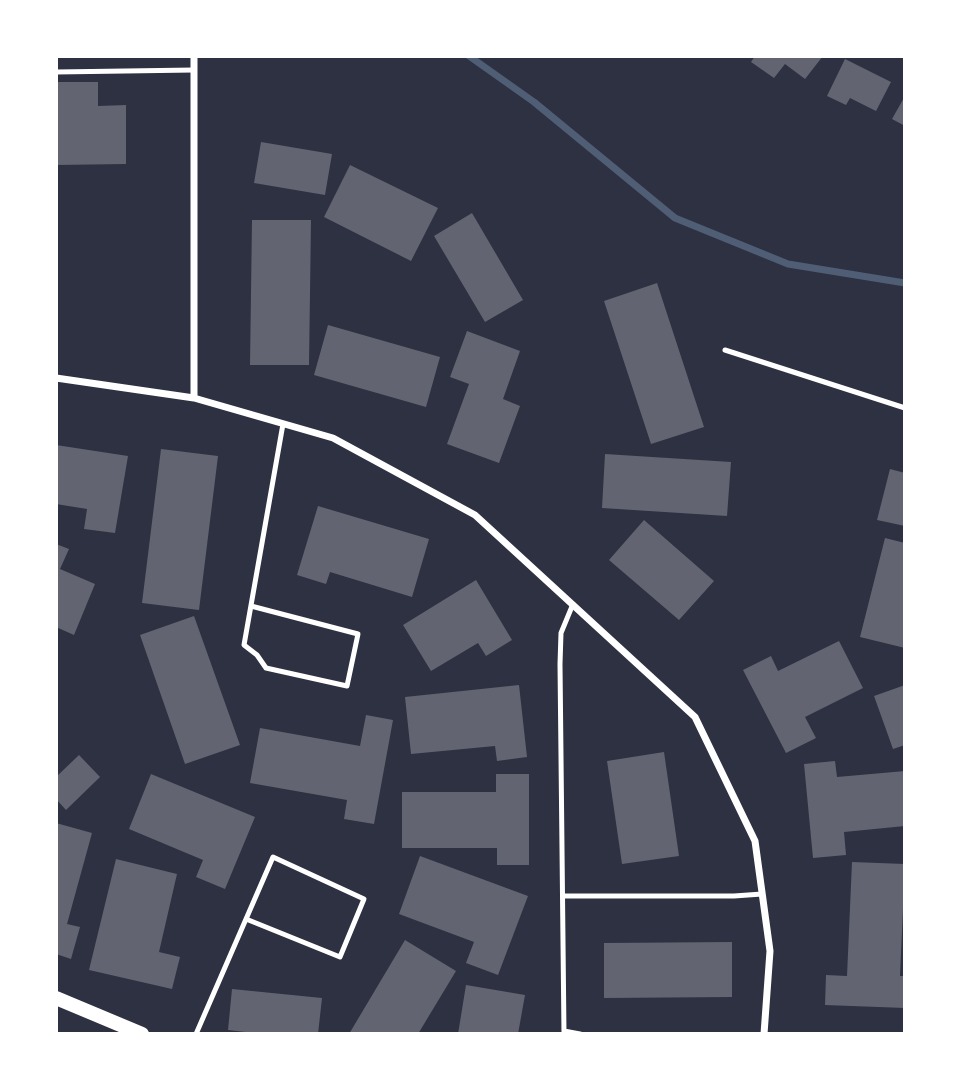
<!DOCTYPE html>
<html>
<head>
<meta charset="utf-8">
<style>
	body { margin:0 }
	#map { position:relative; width:961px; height:1090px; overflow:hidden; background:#2d3142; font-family:"Sofia Sans Condensed",sans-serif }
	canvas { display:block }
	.frame { position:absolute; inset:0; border:58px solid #fff; pointer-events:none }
</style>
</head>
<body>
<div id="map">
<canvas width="961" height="1090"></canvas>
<div class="frame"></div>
</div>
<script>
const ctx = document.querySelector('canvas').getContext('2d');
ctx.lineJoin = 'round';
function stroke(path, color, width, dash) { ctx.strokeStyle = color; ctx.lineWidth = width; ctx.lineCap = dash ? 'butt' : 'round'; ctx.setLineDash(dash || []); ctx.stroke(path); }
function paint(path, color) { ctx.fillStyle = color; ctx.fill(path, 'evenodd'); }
const stream = new Path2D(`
	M469,56l65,46 141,116 113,46 117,19`);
const building = new Path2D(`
	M755,56h68l-18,23 -20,-15 -11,14 -23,-16z
	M845,59l46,23 -15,29 -26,-13 -4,7 -19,-9z
	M56,82h42v24l28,-1v59l-70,1z
	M905,96v30l-13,-7z
	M261,142l71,12 -7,41 -71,-12z
	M350,165l88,43 -27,53 -87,-44z
	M472,213l51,87 -38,22 -51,-86z
	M252,220h59l-2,145h-59z
	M657,283l47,144 -53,17 -47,-143z
	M328,325l112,32 -14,50 -112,-32z
	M467,331l53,20 -17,48 17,7 -21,57 -52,-19 22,-60 -19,-7z
	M56,445l72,11 -13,77 -31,-4 3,-20 -31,-5z
	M161,449l57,7 -19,154 -57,-7z
	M605,454l126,8 -4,54 -125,-8z
	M890,469l15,4v53l-28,-6z
	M318,506l111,33 -17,58 -82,-25 -4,12 -29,-9z
	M644,520l70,61 -35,39 -70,-60z
	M885,538l20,5v105l-45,-11z
	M56,544l13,5 -9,20 35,15 -21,51 -18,-8z
	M476,580l36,60 -26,16 -8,-13 -47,28 -28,-46z
	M194,616l46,129 -55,19 -45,-129z
	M839,641l24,47 -58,29 11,21 -30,15 -43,-83 28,-14 7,15z
	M519,685l8,72 -30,4 -2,-15 -84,8 -6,-57z
	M905,685v60l-12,4 -19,-53z
	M366,715l27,5 -19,104 -30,-5 3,-19 -97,-17 10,-55 100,18z
	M664,752l15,104 -57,8 -15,-103z
	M79,755l21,22 -34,33 -10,-11v-22z
	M835,761l2,16 68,-6v55l-61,6 2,23 -33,3 -9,-94z
	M151,774l104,43 -30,72 -29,-12 7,-17 -74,-31z
	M496,774h33v91h-32v-17h-95v-56h94z
	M56,823l36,10 -25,91 13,3 -9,32 -15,-5z
	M420,856l108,40 -30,79 -32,-12 8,-21 -75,-28z
	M116,859l61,15 -18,78 21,5 -8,32 -83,-19z
	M852,862l53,2 -5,112h5v32l-80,-3 1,-30 21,1z
	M405,940l51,31 -38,63h-69z
	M732,942v55l-128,1v-55z
	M466,985l59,10 -7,39h-60z
	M232,989l90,9 -4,36h-55l-35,-4z`);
const service = new Path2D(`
	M56,72l138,-2
	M725,350l180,58
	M251,606l107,28 -11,52 -81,-18 -9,-13 -13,-10 39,-221
	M563,896h171l28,-2
	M564,1031l16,3
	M196,1034l77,-177 91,42 -24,58 -94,-38
	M564,1034l-4,-370 1,-31 12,-29`);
const minor = new Path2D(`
	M56,378l138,20 139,40 142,77 220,202 60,124 15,110 -6,83
	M194,398v-342`);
const secondary = new Path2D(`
	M56,998l86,36`);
stroke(stream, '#4f5d75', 7);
paint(building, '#626471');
stroke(service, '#fff', 5);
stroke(minor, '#fff', 7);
stroke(secondary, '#fff', 14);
</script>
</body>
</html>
